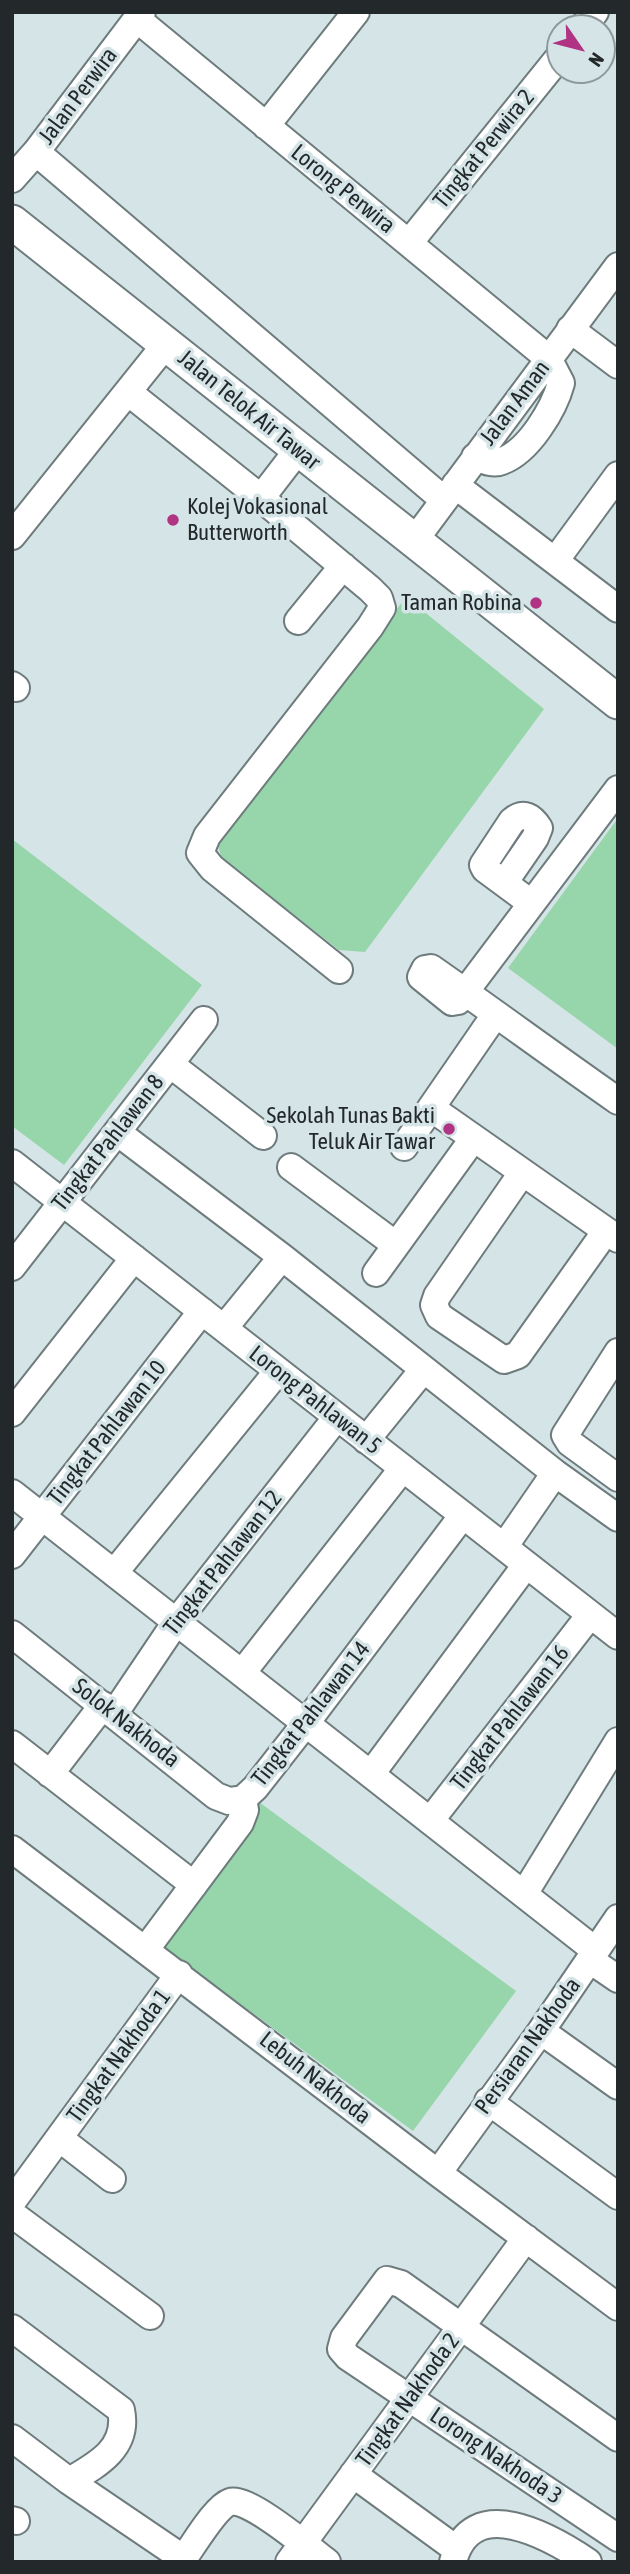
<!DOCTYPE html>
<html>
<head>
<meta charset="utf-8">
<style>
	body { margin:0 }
	#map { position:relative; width:630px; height:2574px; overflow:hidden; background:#d5e4e7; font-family:"Asap Condensed",sans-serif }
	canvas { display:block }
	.frame { position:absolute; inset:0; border:14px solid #23292a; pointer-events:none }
	.north { position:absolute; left:546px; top:14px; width:70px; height:70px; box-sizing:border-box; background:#d5e4e7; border:2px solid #8e999b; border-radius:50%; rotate:125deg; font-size:19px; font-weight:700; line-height:28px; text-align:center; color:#23292a }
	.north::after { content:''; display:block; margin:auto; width:24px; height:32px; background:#b03384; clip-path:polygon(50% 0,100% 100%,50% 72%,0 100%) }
</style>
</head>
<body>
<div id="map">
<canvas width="630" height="2574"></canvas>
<div class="frame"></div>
<div class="north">N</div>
</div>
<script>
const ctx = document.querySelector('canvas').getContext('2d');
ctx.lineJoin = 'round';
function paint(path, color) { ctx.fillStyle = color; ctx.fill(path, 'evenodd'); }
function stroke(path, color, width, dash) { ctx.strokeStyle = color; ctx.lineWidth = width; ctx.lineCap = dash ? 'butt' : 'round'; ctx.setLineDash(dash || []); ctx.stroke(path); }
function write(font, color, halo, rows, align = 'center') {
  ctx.font = font + ' "Asap Condensed",sans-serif'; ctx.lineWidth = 7; ctx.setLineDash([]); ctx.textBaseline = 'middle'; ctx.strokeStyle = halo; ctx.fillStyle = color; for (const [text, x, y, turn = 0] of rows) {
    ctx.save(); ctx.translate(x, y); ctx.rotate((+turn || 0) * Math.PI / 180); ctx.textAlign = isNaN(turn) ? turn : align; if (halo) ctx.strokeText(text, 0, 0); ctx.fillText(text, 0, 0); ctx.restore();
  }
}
const green = new Path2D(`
	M406,597l138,112 -179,243 -26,-2 -117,-91 -5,-16z
	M618,818v231l-110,-81z
	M12,839l190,146 -138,180 -52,-39z
	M259,1802l257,189 -103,140 -257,-189z`);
const minor = new Path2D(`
	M137,19l411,339 13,25c-7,26 -32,68 -59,78 -9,4 -19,-1 -27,-4
	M582,28l13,-16
	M266,126l90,-114
	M36,152l408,348
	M12,179l24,-27 106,-140
	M409,243l151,-187
	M570,329l48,36
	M128,392l133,106 37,-48
	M455,485l163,124
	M261,498l109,91 9,9 3,10 -12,19 -163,209 -7,17 12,15 127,102
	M12,536l154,-192
	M414,541l204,-275
	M555,561l63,-86
	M298,621l45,-55
	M12,685l4,3
	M618,789l-153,203 -7,9 -6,1 -31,-25 4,-8 6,-1c63,44 124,89 187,133
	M504,883l31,-45 4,-10c-7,-11 -15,-17 -27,-7l-29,44 2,4 46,34
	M170,1064l93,72
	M431,1108l187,131
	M117,1132l165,125 273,216 63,45
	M404,1147l91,-132
	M12,1163l606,473
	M291,1167l105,78
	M522,1173l-85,123 -3,9 5,11 65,44 14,-5 88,-124
	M12,1267l192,-247
	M376,1273l97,-134
	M224,1328l58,-71
	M618,1352l-53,83 5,8 48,35
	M12,1413l122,-155
	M366,1440l57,-70
	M12,1493l584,458
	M504,1547l51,-74
	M12,1555l190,-244
	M114,1573l164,-202
	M12,1634l204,162 13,5 14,-2
	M242,1673l161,-205
	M114,1714l62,-92 161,-205
	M12,1744l182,141
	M50,1774l53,-69
	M371,1774l155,-209
	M243,1799l12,-11 51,-65 157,-208
	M430,1821l160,-206
	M12,1849l426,324 180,134
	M524,1894l94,-153
	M146,1949l94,-126 5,-13 -2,-11
	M590,1960l28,19
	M541,2031l77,55
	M488,2101l130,95
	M59,2138l53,41
	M438,2173l103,-142 77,-113
	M12,2202l167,-228
	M12,2214l138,102
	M12,2328l109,82c8,38 -24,55 -52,71
	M12,2438l57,43 115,78
	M618,2438l-217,-154 -14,-4 -43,58 -3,11 7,8 270,181
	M353,2474l103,75
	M12,2520l4,1
	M181,2562c11,-14 34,-55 49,-60 18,-6 81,48 97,60
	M289,2562l237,-324
	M453,2562c18,-71 98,-25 135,0`);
const major = new Path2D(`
	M12,222l606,480`);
const markers = [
	[173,520,7,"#b03384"],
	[536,603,7,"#b03384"],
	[449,1129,7,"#b03384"]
];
const streetNames = [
	["Jalan Perwira",78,96,-53],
	["Tingkat Perwira 2",484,149,-51],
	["Lorong Perwira",343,189,39],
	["Jalan Aman",515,403,-53],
	["Jalan Telok Air Tawar",249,410,39],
	["Tingkat Pahlawan 8",108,1143,-52],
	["Lorong Pahlawan 5",315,1400,38],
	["Tingkat Pahlawan 10",107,1433,-52],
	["Tingkat Pahlawan 12",223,1563,-52],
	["Tingkat Pahlawan 14",311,1714,-52],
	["Tingkat Pahlawan 16",510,1718,-52],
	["Solok Nakhoda",126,1723,38],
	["Persiaran Nakhoda",528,2046,-54],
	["Tingkat Nakhoda 1",119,2056,-54],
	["Lebuh Nakhoda",315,2078,38],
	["Tingkat Nakhoda 2",408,2400,-54],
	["Lorong Nakhoda 3",496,2456,34]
];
const poiNames = [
	["Kolej Vokasional",187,507,"left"],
	["Butterworth",187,533,"left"],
	["Taman Robina",522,603],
	["Sekolah Tunas Bakti",435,1116],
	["Teluk Air Tawar",435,1142]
];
paint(green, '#96d6aa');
stroke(minor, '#6e7b7d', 30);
stroke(major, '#6e7b7d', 37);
stroke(minor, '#fff', 26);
stroke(major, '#fff', 33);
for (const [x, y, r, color] of markers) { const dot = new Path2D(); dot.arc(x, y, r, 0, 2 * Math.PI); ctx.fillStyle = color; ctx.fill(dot); stroke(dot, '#d5e4e7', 2.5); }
write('23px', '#23292a', '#d5e4e7', streetNames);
write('23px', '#23292a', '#d5e4e7', poiNames, 'right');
</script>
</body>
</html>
